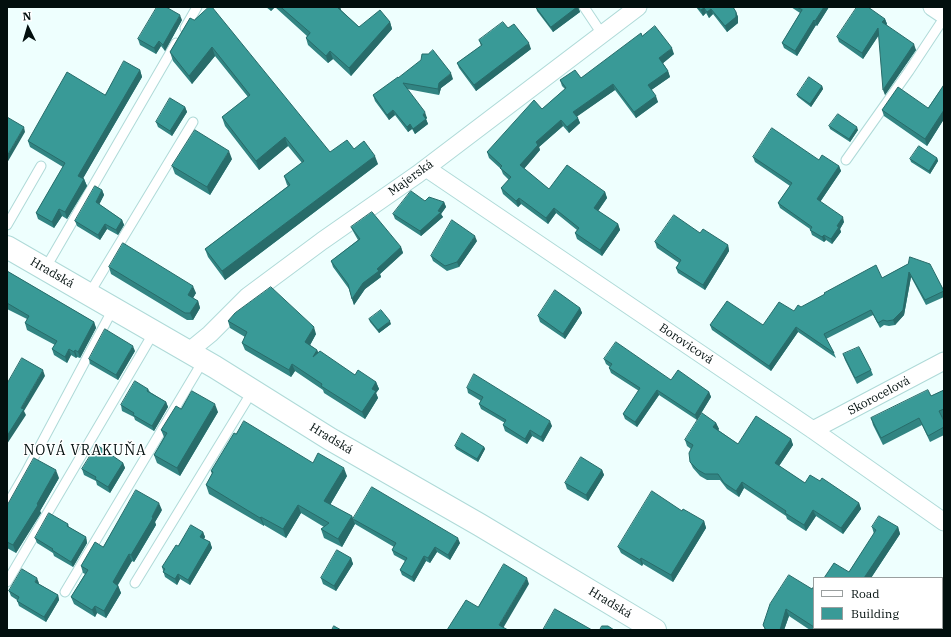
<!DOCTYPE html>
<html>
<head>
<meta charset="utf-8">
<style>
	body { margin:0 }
	#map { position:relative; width:951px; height:637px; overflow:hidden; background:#eefffe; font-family:"IBM Plex Serif",serif }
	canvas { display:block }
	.frame { position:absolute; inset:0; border:8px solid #020f0e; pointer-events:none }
	.legend { position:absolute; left:813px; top:577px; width:130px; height:52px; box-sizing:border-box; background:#fff; border:1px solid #9a9f9f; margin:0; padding:5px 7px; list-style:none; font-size:12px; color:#020f0e }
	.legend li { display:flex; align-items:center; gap:8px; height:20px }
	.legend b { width:20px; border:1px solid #9a9f9f }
	.north { position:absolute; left:8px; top:8px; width:40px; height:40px; -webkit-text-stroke:3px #fff; paint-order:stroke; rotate:355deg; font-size:11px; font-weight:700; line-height:16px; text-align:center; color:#020f0e }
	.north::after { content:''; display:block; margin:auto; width:14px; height:18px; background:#020f0e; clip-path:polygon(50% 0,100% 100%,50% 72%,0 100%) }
</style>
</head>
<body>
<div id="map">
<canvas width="951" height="637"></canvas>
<div class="frame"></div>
<ul class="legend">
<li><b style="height:5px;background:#fff"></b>Road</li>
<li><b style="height:11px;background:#399a97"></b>Building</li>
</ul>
<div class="north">N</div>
</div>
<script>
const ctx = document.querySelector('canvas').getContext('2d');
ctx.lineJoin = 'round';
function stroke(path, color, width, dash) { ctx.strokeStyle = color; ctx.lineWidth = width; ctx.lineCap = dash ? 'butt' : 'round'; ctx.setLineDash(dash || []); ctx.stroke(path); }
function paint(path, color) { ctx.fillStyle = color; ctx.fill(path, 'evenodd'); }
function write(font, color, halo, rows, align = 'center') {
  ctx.font = font + ' "IBM Plex Serif",serif'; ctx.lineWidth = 3; ctx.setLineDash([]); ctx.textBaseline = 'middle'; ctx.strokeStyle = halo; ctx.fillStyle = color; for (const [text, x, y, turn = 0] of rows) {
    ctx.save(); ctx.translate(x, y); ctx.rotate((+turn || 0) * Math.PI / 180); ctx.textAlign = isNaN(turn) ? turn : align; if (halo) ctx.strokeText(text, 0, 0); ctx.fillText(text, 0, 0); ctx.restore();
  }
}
const service = new Path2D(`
	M584,7l18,27
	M185,28l12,-21
	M846,160l63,-89 35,-53
	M7,225l34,-59
	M45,269l131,-226
	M89,294l104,-172
	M7,505l18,-31 88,-165
	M7,582l147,-250
	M135,583l118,-193
	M65,592l138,-231`);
const minor = new Path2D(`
	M932,7l12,8
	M426,168l387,262 131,92
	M188,352l22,-18 38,-38 74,-55 96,-67 220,-167
	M813,430l131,-69`);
const secondary = new Path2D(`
	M7,247l208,120 115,72 150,86 175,105`);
const wall = new Path2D(`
	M266,7h9l-4,4z
	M275,7h65l1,3 18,17 31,-5 2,7 -41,47 -18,-17 -5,4 -20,-18 -2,-7 1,-2z
	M536,7h42l2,5 -27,20 -16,-21z
	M696,7h37l3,5 2,5v6l-11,9 -14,-18 -4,4 -3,-5 -3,3z
	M791,7h38l-12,19 -1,-1 -19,31 -13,-8 -2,-5 18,-30z
	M190,18l140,134 24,-3 24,15 -153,116 -17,-23 -3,-8 83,-63 -1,-1 -3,-9 18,-13 -14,-17 -29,24 -34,-44 -3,-9 26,-20 -33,-41 -23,28 -19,-23 -3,-9z
	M885,19l2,5 -1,1 30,25 -31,45 -6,-60 -16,24 -24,-17 -2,-5z
	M182,20l-17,31 -4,-5 -5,8 -16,-9 -2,-6z
	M508,28l23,21 -55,42 -17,-23 -2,-5 24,-17 -2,-6z
	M642,36l32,18 -11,9 5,8 2,6 -19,13 7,12 -22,16 -21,-28 -38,26 3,7 -11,10 -6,-7 -24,21 1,3 -16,19 25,20 56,3 2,6 -9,13 20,13 2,6 -18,26 -25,-17 -2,-6 2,-3 -21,-17 -8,11 -27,-20 -3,3 -15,-13 -2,-6 8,-8 -6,-6 -2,-5 -12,-11 -2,-6 55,-43 23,-20 -3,-3 -2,-6 21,-2z
	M140,70l2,7 -59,101 1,1 3,7 -20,33 -5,-3 -8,12 -16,-9 -2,-6 27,-46 -33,-20 -2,-6 77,-46z
	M398,78l55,1 -12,9 -2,7 -32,-6 20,29 -1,1 2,5 -13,10 -3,-5 -4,3 -13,-17 -6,5 -14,-19 -2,-6z
	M944,85v34l-17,27 -43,-30 -2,-6 46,-2z
	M822,86l1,3 -12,18 -13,-10 -1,-2z
	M185,107l2,5 -15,24 -14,-9 -2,-5z
	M829,126l29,4 -8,12 -20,-13z
	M753,157l66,3 20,6 2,5 -21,31 24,20 -4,7 1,3 -9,12 -6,-4 -2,2 -12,-7 -2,-6 -30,-21 -2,-5 12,-17 -35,-24z
	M937,158l1,3 -8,13 -19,-12 -1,-3z
	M232,159l-22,36 -35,-21 -3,-8z
	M102,190l2,5 -5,9 23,16 2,5 -6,10 -11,-6 -7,11 -23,-14 -2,-5z
	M425,201l19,1 2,5 -5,7 2,3 -22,19 -26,-17 -2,-5z
	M351,227l50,20 2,6 -23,21 1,3 -16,12 -11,16 -5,-16 -16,-22 -2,-6 27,-21 -4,-7z
	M700,233l28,12 1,6 -24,39 -27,-17 -2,-5 3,-5 -22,-15 -2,-6z
	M477,241l-18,26 -12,4 -14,-10 -2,-5z
	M908,264l36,27v6l-18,8 -15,-28 -7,38 -9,10 -6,1 -5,-1 -4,3 -7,-13 -47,24 8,14 2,5 -38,-26 -27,39 -59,-41 -2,-5h53l31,-14 88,-33z
	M109,267l87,26 -3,5 5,3 2,7 -7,12h-6l-76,-46z
	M7,271l87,51 2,6 -16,30 -3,-1 -1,1 -5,-3 -4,8 -13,-8 -2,-6 3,-4 -28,-15 -2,-7 2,-4 -20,-10z
	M580,308l2,5 -17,26 -25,-17 -2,-6z
	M369,319l22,5 -12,9 -9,-11z
	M228,321l88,13 -6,11 7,5 1,2 37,23 21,7 3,7 -3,4 2,5 -13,21 -41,-26 -1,-3 -28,-19 -4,6 -46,-27 -3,-7 3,-6 -15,-9z
	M135,351l-17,29 -28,-16 -1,-5z
	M843,354l28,16 2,5 -16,9 -12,-24z
	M604,359l105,33 2,5 -14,23 -38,-25 -22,32 -12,-8 -2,-5 16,-23 -28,-18 -2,-5 1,-1 -4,-3z
	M467,388l85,38 -9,16 -11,-6 -5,8 -22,-13 -2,-6 2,-2 -24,-14 -2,-5 2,-3 -13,-8z
	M148,389l2,3 16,10 2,5 -14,24 -19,-11 -1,-3 -12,-6 -1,-6z
	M944,390v27l-2,1 2,3v14l-14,7 -8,-17 -39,20 -10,-20 -2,-7 60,-22z
	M181,409l37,3 -38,64 -23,-13 -3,-8 10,-18 -3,-7z
	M716,423l3,6 -1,1 20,14 53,-5 2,6 -14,21 26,17 54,20 2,6 -18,25 -27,-18 -10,15 -19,-12 -1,-3 -42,-28 -5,9 -12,-8 -7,-9h-13l-7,-4 -7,-8 -3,-6 1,-13 -4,-3 -2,-6z
	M455,446l29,1 1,2 -7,13 -22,-13z
	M123,463l2,5 -15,25 -13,-8 -1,-4 -12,-6 -2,-6z
	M313,463l34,13 -17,29 22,11 3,8 -13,23 -18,-9 -3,-9 3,-2 -23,-14 -15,25 -22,-13v1l-55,-32 -3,-9 6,-11 -1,-3z
	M602,470l2,5 -16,26 -21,-12 -2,-6z
	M59,478l-19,33 1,2 -25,40 -9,-5v-42z
	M162,510l-7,12 1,3 -22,37 -2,-1 -14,24 3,8 -15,25 -9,-5 -2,4 -21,-13 -3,-7 14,-23 -2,-1 -2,-7 22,-19z
	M353,519l107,24 -10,17 -13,-8 -7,11 -4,-2 -12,21 -12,-7 -2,-5 5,-9 -11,-6 -2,-5 2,-3 -39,-23z
	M704,521l2,7 -33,54 -30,-18 -1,2 -21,-13 -3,-6z
	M68,524l1,3 17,10 1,6 -14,24 -19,-11 -1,-3 -16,-10 -2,-5z
	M872,527h26l2,7 -29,44h-47l25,-6 25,-38z
	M203,532l2,5 -1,2 6,3 2,6 -22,37 -10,-6 -3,6 -12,-8 -3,-10 16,-21z
	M351,558l2,6 -17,27 -13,-7 -2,-6z
	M39,583v1l19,11 1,5 -13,22 -27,-16 -2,-6 -6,-4 -2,-5z
	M812,589l2,39h6l-1,2h-9l-21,-14 -5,14h-19l-2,-5z
	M924,628h18l2,2h-18z`);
const shadedWall = new Path2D(`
	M269,7h6l-4,4z
	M336,7h4l1,3 -3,3z
	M577,7h1l2,5 -27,20 -2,-5z
	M824,7h5l-12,19 -2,-5z
	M704,8l2,5 -3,3 -2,-6z
	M711,9l2,5 -4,4 -2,-6z
	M736,12l2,5v6l-11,9 -2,-6z
	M180,15l2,5 -17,31 -2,-6z
	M885,19l2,5 -3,4 -2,-6z
	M814,20l2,5 -19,31 -2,-5z
	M390,22l2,7 -41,47 -2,-8z
	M878,28l2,5 -17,26 -1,-6z
	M159,41l2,5 -5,8 -2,-6z
	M529,43l2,6 -55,42 -2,-6z
	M914,44l2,6 -31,45 -2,-5z
	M212,47l3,9 -23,28 -3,-8z
	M672,48l2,6 -12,10 -3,-6z
	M330,51l3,8 -5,4 -2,-7z
	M140,70l2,7 -61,105 -3,-6z
	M668,71l2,6 -20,14 -2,-6z
	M451,73l2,6 -12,9 -2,7 -1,-6 1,-6z
	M613,84l2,6 -40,28 -2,-6z
	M822,86l1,3 -12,18 -1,-3z
	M656,96l2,6 -22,16 -2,-6z
	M185,107l2,5 -15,24 -2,-5z
	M393,110l2,5 -6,5 -2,-5z
	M944,110v9l-17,27 -2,-7z
	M425,112l2,6 -2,2 1,-1 2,5 -13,10 -2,-5 10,-14z
	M578,118l2,5 -11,10 -2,-6z
	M561,120l2,6 -24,21 1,3 -18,21 -2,-6 16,-23z
	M410,124l2,5 -4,3 -1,-5z
	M24,127l1,5 -18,31v-7z
	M857,127l1,3 -8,12 -1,-3z
	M285,137l3,9 -29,24 -3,-9z
	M229,151l3,8 -22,36 -3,-8z
	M375,156l3,8 -153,116 -3,-9z
	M937,158l1,3 -8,13 -1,-3z
	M839,166l2,5 -23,34 -1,-6z
	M84,179l3,7 -20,33 -2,-7z
	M102,190l2,5 -6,12 -2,-5z
	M605,192l2,6 -11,16 -2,-6z
	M519,198l2,6 -3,3 -2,-6z
	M444,202l2,5 -5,7 2,3 -22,19 -1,-5 18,-20z
	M554,208l2,5 -8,11 -2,-6z
	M59,209l3,7 -8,12 -2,-6z
	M843,217l1,5 -4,7 1,3 -9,12 -1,-5 6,-13z
	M122,220l2,5 -6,10 -2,-5z
	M105,224l2,5 -7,11 -2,-5z
	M618,224l2,6 -18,26 -2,-6z
	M824,235l2,5 -2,2 -2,-5z
	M475,236l2,5 -18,26 -2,-5z
	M728,245l1,6 -24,39 -2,-5z
	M401,247l2,6 -23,21 1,3 -16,12 -11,16 -2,-6 11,-16 14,-14z
	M909,272l2,5 -7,38 -9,10 -2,-5z
	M193,286l3,7 -6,10 -2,-8z
	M198,301l2,7 -7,12 -3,-7z
	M580,308l2,5 -17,26 -2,-5z
	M390,321l1,3 -12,9 -1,-3z
	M94,322l2,6 -16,30 -2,-6z
	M314,327l2,7 -8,15 -3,-7z
	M796,327l2,5 -27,39 -2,-5z
	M133,346l2,5 -17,29 -2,-5z
	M69,349l2,6 -4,8 -2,-6z
	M75,350l2,7 -1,1 -2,-6z
	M317,350l3,7h-7z
	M292,364l3,7 -4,6 -2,-7z
	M43,370l2,6 -21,35 2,4 -19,29v-8l14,-28z
	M376,382l3,7 -3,4 2,5 -13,21 -3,-7 10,-23z
	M657,390l2,5 -22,32 -2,-5z
	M709,392l2,5 -14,23 -2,-5z
	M166,402l2,5 -14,24 -2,-5z
	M215,404l3,8 -38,64 -3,-8z
	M550,421l2,5 -9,16 -2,-5z
	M716,423l3,6 -3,4 -3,-6z
	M530,430l2,6 -5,8 -2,-5z
	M791,439l2,6 -16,24 -2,-6z
	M484,447l1,2 -7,13 -1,-3z
	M123,463l2,5 -15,25 -2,-6z
	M344,468l3,8 -20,34 -3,-9z
	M56,470l3,8 -19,33 1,2 -25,40 -3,-8z
	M602,470l2,5 -16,26 -2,-6z
	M742,482l2,6 -5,9 -3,-6z
	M159,503l3,7 -7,12 1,3 -22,37 -3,-7z
	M859,503l2,6 -18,25 -2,-6z
	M298,505l3,8 -15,25 -3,-9z
	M813,510l3,6 -10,15 -2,-6z
	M352,516l3,8 -13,23 -4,-8z
	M261,517l3,8v1l-4,-8z
	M704,521l2,7 -33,54 -2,-7z
	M898,527l2,7 -29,44h-7z
	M203,532l2,5 -3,5 -2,-5z
	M86,537l1,6 -14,24 -2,-5z
	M458,538l2,5 -10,17 -2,-5z
	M210,542l2,6 -22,37 -2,-5z
	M435,547l2,5 -7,11 -2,-5z
	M129,554l3,7 -17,28 -2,-7z
	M424,556l2,5 -12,21 -2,-5z
	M351,558l2,6 -17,27 -2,-5z
	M641,558l2,6 -1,2 -2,-6z
	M178,574l2,5 -3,6 -2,-6z
	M37,578l2,5 -2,4 -2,-5z
	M527,578l2,6 -27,46 -3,-5z
	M118,586l3,7 -15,25 -2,-7z
	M58,595l1,5 -13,22 -2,-5z
	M95,606l2,7 -2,4 -3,-7z
	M786,609l3,7 -5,14h-4z
	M814,628h6l-1,2h-4z`);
const building = new Path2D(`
	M157,7h9l14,8 -17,30 -4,-4 -5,7 -16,-9z
	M209,7h3l118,145 17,-12 7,9 10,-8 11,15 -153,115 -17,-22 85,-64 -6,-9 20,-15 -19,-24 -29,24 -34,-44 28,-22 -38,-48 -23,29 -19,-24 20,-34 4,2z
	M281,7h56l22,20 21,-17 10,12 -41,46 -19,-17 -4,5 -20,-18 4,-5z
	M536,7h41l-26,20z
	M698,7h35l3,5v5l-11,9 -14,-17 -4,3 -3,-4 -3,2z
	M797,7h27l-9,14 -1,-1 -19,31 -13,-8 20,-33z
	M857,7h11l17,12 -3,3 32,22 -31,46 -5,-62 -16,25 -25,-16z
	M503,22l5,6 6,-4 15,19 -55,42 -17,-22 25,-18 -3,-5z
	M655,26l17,22 -13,10 9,13 -20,14 8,11 -22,16 -21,-28 -40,28 5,6 -11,9 -6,-7 -25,22 2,3 -18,20 29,24 18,-24 38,27 -11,16 24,16 -18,26 -25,-17 4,-5 -25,-20 -8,10 -27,-20 -3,3 -15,-13 10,-11 -11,-9 2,-2 -15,-14 47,-52 8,9 24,-21 -6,-8 15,-10 6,8 60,-45 1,3z
	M433,50l18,23 -12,10 -1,6 -35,-6 22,29 -2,3 3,4 -13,10 -3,-5 -3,3 -14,-17 -6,5 -14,-20 25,-18v1l23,-18 1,-6h6z
	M124,61l16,9 -62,106 6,3 -19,33 -6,-3 -7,13 -16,-9 29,-50 -37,-22 39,-69 38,23z
	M809,77l13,9 -12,18 -13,-9z
	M944,85v25l-19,29 -43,-29 16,-23 30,21z
	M170,98l15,9 -15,24 -14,-9z
	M838,114l19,13 -8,12 -20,-13z
	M7,117l17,10 -17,29z
	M772,128l47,32 3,-5 17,11 -22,33 26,18 -6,9 2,1 -8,12 -7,-4 -2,2 -12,-7 2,-3 -34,-24 14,-20 -39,-26z
	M195,130l34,21 -22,36 -35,-21z
	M919,146l18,12 -8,13 -19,-12z
	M95,186l7,4 -6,12 26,18 -6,10 -11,-6 -7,11 -23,-14z
	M411,191l14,10 4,-4 15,5 -6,9 3,1 -21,19 -27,-17z
	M372,212l29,35 -24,22 2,2 -16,12 -11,16 -4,-15 -17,-23 29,-22 -9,-12z
	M674,215l26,18 3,-4 25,16 -25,40 -27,-17 5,-8 -26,-18z
	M452,220l23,16 -18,26 -12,4 -14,-10z
	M123,243l70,43 -5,9 10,6 -8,12h-5l-76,-46z
	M910,257l20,7 14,27 -19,9 -16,-28 -6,38 -10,10 -6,1 -4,-1 -5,3 -7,-13 -47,24 10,19 -38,-26 -27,39 -59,-41 17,-24 36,24 16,-23 15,9 4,-6 3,2 24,-13 -1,-1 52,-28 6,13 26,-14z
	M7,271l87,51 -16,30 -3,-2 -1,2 -5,-3 -4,8 -13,-8 5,-8 -32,-18 4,-7 -22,-13z
	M271,287l43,40 -9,15 12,8 -4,7 7,-6 35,24 3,-5 18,12 -4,7 4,2 -14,21 -41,-26 1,-2 -30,-20 -3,6 -47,-27 5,-11 -19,-11 7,-8z
	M555,290l25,18 -17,26 -25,-18z
	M381,310l9,11 -12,9 -9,-11z
	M105,329l28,17 -17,29 -27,-16z
	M616,342l55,38 7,-10 31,22 -14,23 -38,-25 -22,32 -12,-8 17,-26 -31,-20 3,-4 -8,-5z
	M859,347l12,23 -16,8 -12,-24z
	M22,358l21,12 -22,38 3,1 -17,27v-52z
	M474,374l76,47 -9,16 -11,-7 -5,9 -22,-14 3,-5 -27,-16 4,-7 -16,-9z
	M135,381l13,8 -1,2 19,11 -14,24 -19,-11 1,-2 -13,-8z
	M928,390l3,6 13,-6v19l-5,2 5,10v6l-16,9 -9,-18 -38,20 -10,-20z
	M192,391l23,13 -38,64 -23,-13 13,-22 -6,-3 15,-24 5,3z
	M702,413l14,10 -3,4 25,17 18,-28 35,23 -16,24 30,20 5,-8 10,6 2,-3 37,25 -18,25 -28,-18 -9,15 -19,-12 1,-2 -44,-29 -6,9 -12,-8 -6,-9h-13l-7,-4 -8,-8 -1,-9 4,-8 -8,-5z
	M244,421l69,42 5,-10 26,15 -20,33 28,15 -14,23 -17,-10 8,-6 -31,-18 -15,24 -22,-12 -1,1 -54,-33 7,-13 -2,-1 23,-38 2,1z
	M462,433l22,14 -7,12 -22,-13z
	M97,445l26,18 -15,24 -13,-8 1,-2 -14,-8z
	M581,457l21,13 -16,25 -21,-12z
	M34,458l22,12 -19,34 1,1 -25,40 -6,-3v-36z
	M372,487l86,51 -10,17 -13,-8 -7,11 -4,-2 -12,21 -12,-7 7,-12 -15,-8 4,-7 -43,-24z
	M136,490l23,13 -7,14 1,1 -22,37 -2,-1 -16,28 5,4 -14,25 -9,-5 -3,4 -21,-13 17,-27 -7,-4 14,-24 8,5z
	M652,491l30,20 1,-2 21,12 -33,54 -30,-17 -1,2 -22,-13z
	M49,513l19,11 -1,2 19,11 -15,25 -19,-12 1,-1 -18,-11z
	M879,516l19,11 -34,51h-40l10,-15 15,9 27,-42 -4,-3z
	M191,525l12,7 -3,5 10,5 -22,38 -10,-6 -3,5 -12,-7 2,-3 -3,-2 14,-22 2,1z
	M337,550l14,8 -17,28 -13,-8z
	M504,564l23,14 -28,47 9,5h-61l19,-30 12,7z
	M22,569l15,9 -2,4 23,13 -14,22 -27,-16 2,-4 -10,-6z
	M789,575l23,14 2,-3v41l-28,-18 -6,21h-14l-3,-5 7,-21z
	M942,594l2,2v34h-15l-2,-2h15z
	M555,609l37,21h-49z
	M334,626l7,4h-9z
	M602,626h6l6,4h-14z
	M850,628h28l1,2h-28z`);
const streetNames = [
	["Majerská",411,178,-36],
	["Hradská",52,273,30],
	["Borovicová",686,344,34],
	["Skorocelová",879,396,-28],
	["Hradská",331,439,31],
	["Hradská",610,603,31]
];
const quarterNames = [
	["NOVÁ VRAKUŇA",85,451]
];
stroke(service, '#afdad8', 11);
stroke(minor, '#afdad8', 19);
stroke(secondary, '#afdad8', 24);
stroke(service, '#fff', 9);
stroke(minor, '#fff', 17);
stroke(secondary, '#fff', 22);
paint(wall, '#318482');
paint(shadedWall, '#286c6a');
paint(building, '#399a97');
stroke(building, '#286c6a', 1);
write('12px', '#020f0e', '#fff', streetNames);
ctx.letterSpacing = '1px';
write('14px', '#020f0e', '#fff', quarterNames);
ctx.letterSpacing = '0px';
</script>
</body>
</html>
